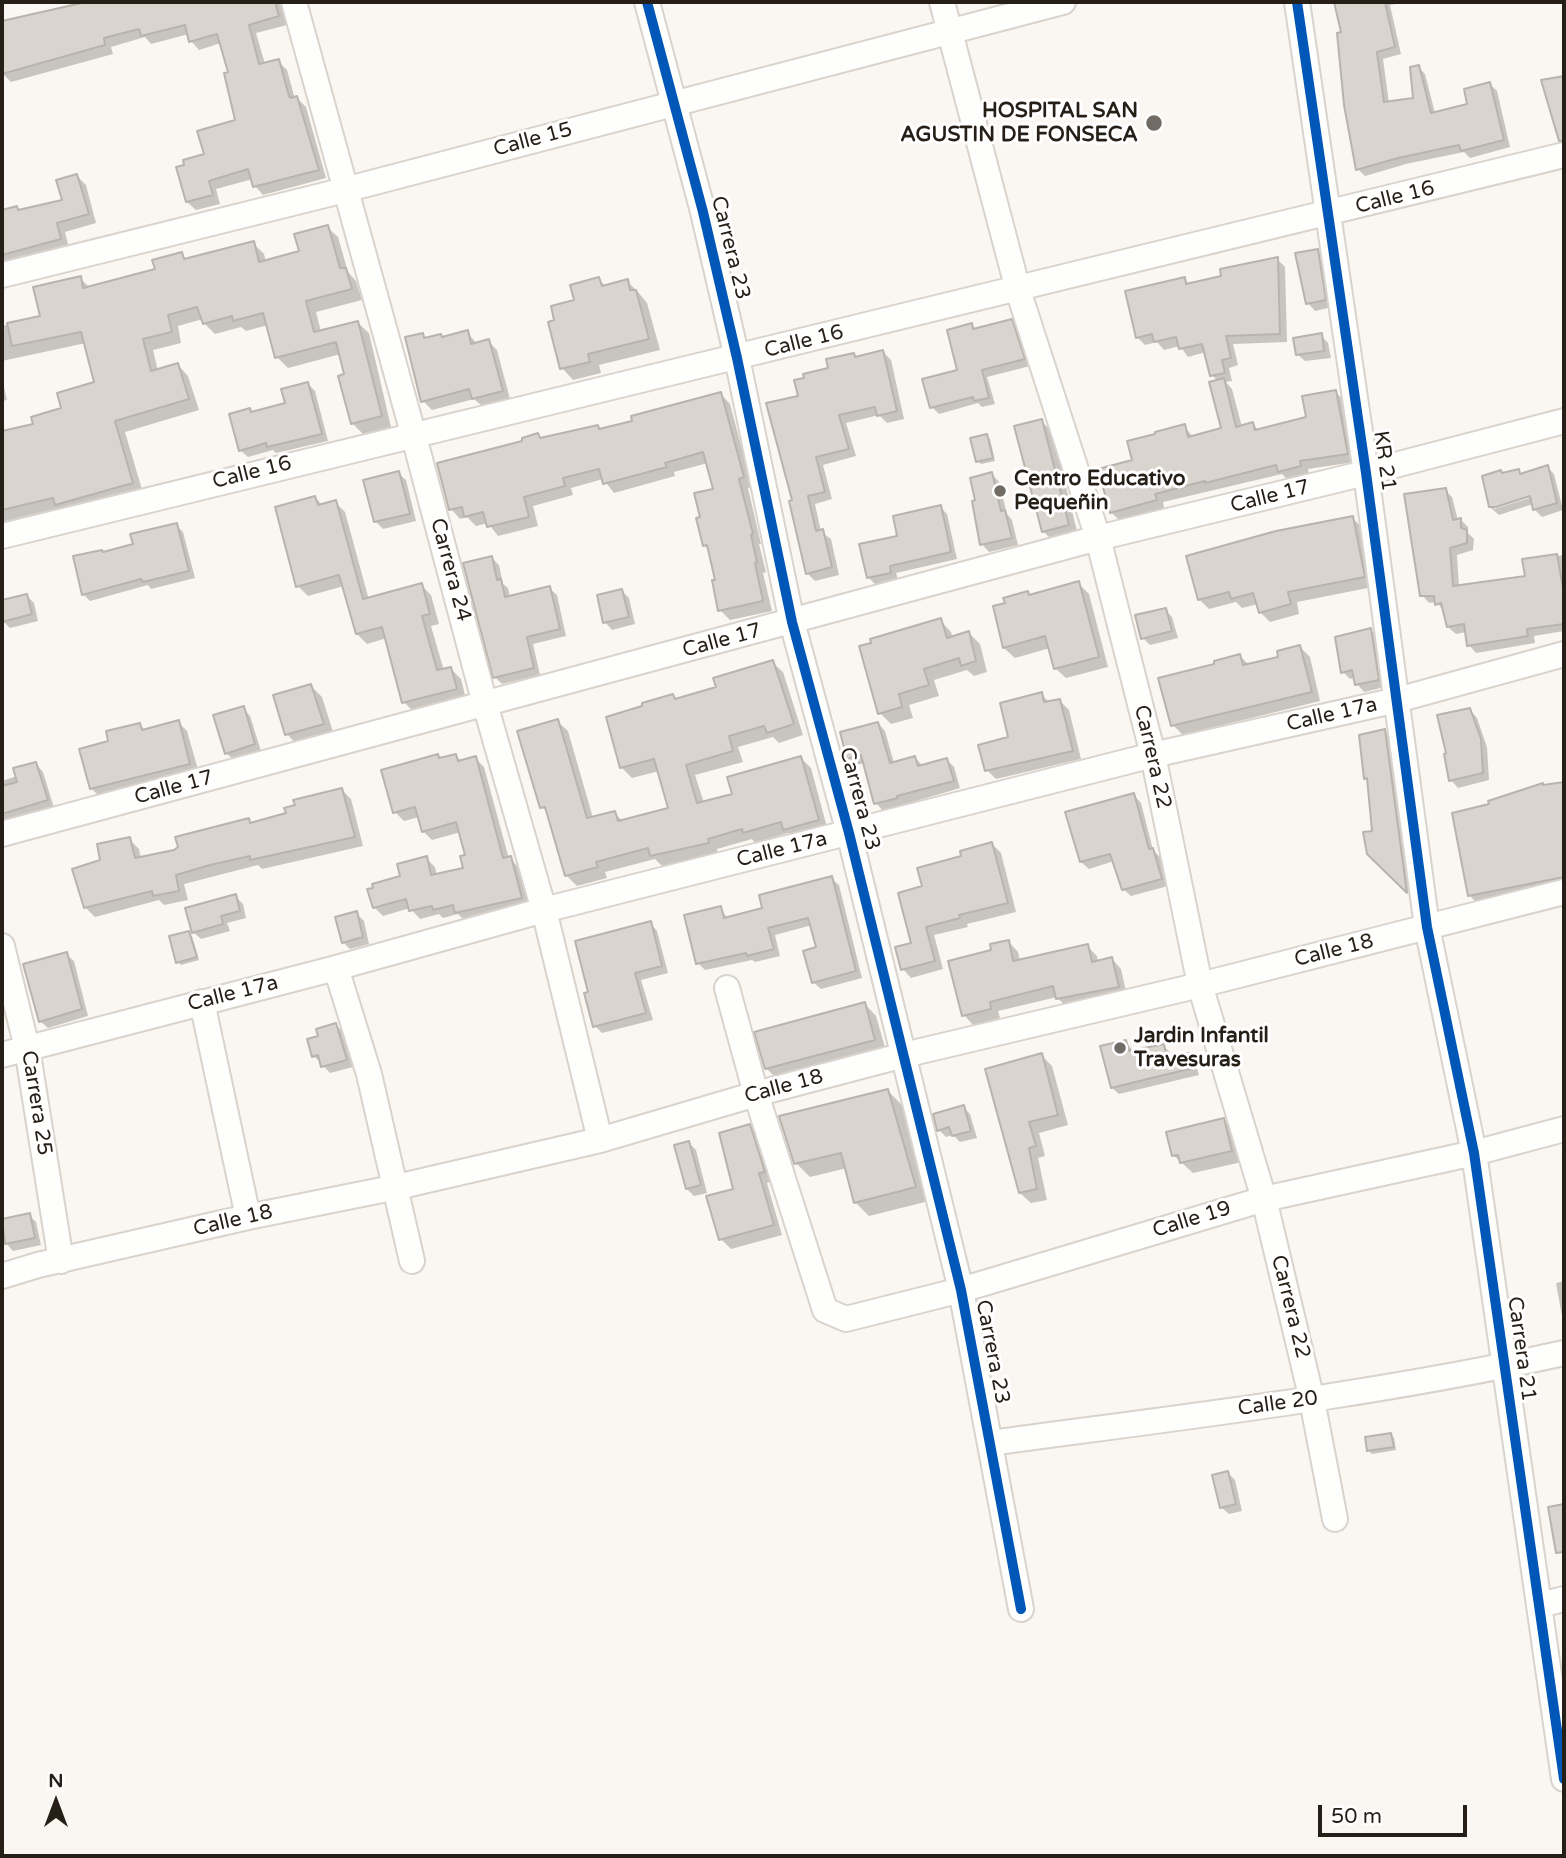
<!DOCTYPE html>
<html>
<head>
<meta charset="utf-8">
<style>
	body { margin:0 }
	#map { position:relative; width:1566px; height:1858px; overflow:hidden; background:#faf7f2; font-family:"Varela Round",sans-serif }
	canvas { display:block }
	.frame { position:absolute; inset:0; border:4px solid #261f18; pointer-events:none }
	.north { position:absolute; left:21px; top:1767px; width:70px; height:70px; -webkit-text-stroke:5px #fff; paint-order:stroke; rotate:0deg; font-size:19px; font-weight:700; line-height:28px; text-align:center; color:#261f18 }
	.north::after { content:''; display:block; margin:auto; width:24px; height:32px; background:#261f18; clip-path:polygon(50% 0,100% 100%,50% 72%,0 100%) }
	.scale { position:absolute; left:1318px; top:1805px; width:149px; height:32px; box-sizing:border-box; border:4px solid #261f18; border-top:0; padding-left:9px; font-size:21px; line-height:24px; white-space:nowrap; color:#261f18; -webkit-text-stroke:5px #fff; paint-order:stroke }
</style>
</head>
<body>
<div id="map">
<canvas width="1566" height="1858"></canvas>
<div class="frame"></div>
<div class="north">N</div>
<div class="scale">50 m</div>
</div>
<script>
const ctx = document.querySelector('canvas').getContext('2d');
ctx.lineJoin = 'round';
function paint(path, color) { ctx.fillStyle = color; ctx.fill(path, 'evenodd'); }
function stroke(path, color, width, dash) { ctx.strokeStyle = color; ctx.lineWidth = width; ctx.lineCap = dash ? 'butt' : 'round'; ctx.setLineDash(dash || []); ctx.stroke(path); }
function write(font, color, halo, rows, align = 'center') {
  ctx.font = font + ' "Varela Round",sans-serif'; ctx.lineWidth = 6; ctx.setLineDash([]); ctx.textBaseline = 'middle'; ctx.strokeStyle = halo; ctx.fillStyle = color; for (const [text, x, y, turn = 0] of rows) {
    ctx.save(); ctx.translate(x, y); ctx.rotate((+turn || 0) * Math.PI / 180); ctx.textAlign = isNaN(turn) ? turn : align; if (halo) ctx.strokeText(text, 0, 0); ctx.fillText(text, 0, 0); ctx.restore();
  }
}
const shadow = new Path2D(`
	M93,2l3,3 13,-3h171l7,23 -31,8 9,31 13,-3 9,9 8,29 2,-1 9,9 20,71 -63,17 -8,-9 -2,-7 -37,10 4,15 -24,6 -9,-8 -1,-36 20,-10 31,-35 -7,-48 -9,-30 -22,7 -8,-9 -2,-7 -38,10 -6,-7 -34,10 2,7 -102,28 -9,-9v-50z
	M1336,2h72l-18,3 11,49 -18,5 6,44 26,-3 3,-33 7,7 10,39 34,-8 21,-21 7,7 13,56 -40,11 -6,-6 -58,12 -41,12 -7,-7 -15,-136z
	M77,176l9,9 10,38 -31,9 4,16 -67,17v-54l14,-3 4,4 44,-10z
	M327,227l11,10 10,35 8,9 6,19 -46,12 5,20 37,-9 11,10 22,94 -28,7 -11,-11 -6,-48 -5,-21 -53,14 -11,-11 -9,-32 -22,6 -5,-4 -26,7 -11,-11 -1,-4 -25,7 3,17 -28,7 5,21 20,-6 10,11 11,34 -74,22 18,61 -140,29 -1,4v-109l3,15 30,-7 29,-16 32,-26 -10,-40 -84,18v-35l40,-9 38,-39 10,10 67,-18 24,-16 7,6 65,-17 11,11 2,8 35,-9z
	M1318,251l7,7 7,49 -17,4 -7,-8z
	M1277,259l8,8 2,75 -54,2 5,21 -9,3 3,13 -6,1 6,7 10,38 11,-3 6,7 49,-13 27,-26 9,8 11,62 -47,7 1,5 -21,6 -6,-6 -119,28 1,6 -44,13 -9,-9 23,-51 50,-35 9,11 30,-8 -5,-48 -6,-6 -6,-23 -18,5 -8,-11 -16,4 -7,-8 -12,3 -8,-8 47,-58 6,6 33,-8z
	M599,279l7,8 21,-6 11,11 9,11 13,47 -61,15 2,8 -28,7 -11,-12 -6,-47z
	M1011,321l7,6 12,39 -43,11 8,27 -13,3 -4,-4 -39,11 -7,-7 27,-36 12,-46 5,5z
	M467,332l10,12 11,-3 9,9 13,49 -27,8 -9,-8 -42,11 -9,-9 -1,-66 5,4 16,-1z
	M1321,335l7,8 3,15 -26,3 -8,-7z
	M883,352l8,8 13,59 -17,4 -8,-8 -33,8 10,33 -33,9 9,34 -17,5 6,28 10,7 8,36 -24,6 -8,-8 -13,-72 7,-104 29,-28 23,-14 4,3z
	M2,378l5,22 -5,1z
	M308,384l7,7 13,50 -52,12 -3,-3 -25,7 -8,-7 10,-40 3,3 34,-8z
	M721,394l9,10 22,83 -4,1 13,56h-2l7,28 -3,1 9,38 -42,9 -10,-10 -3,-29 -7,-30 -6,-6 -2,-27 13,-28 -7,-27 -34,9 1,4 -61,17 -11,-14 -32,9 2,7 -40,11 5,20 -40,10 -10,-13 -12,3 -9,-9 -7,2 -9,-10 73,-67 14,-7 4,5 56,-14 4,4z
	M1041,421l11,10 26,104 -25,6 -10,-10z
	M987,436l3,3 5,22 -14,3 -3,-3z
	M1547,467l7,7 9,36 -21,7 -8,-8 -1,-5 -34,11 -8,-7 -7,-31 34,-6 3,4zM1538,491l1,4 -45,14v-3z
	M398,473l8,7 10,41 -33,8 -8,-8z
	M992,474l7,8 8,32 5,6 6,25 -29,7 -7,-8z
	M1445,490l7,7 6,23h3l7,7v6l6,6 -1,11 -16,5 2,32 68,-10 -3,-17 40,-5v76l-30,5 1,7 -59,10 -7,-8 -2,-13 -11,2 -8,-7 -4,-15 -7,-10 -8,1 -7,-8z
	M315,497l8,9 12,-4 10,10 24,88 52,-15 10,10 8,29 -8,2 13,45 7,-2 10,10 5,20 -52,13 -10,-10 -17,-64 -20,6 -10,-10 -13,-48 -36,10 -10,-10z
	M940,507l7,7 10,45 -61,14 2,7 -22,5 -8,-8 31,-40z
	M1352,518l10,9 11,60 -76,15 2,12 -29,8 -10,-10 -2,-8 -16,4 -6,-6 -27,7 -10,-10z
	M176,525l7,7 12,46 -44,11 -3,-4 -58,16 -7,-7 20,-40 33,-8z
	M492,558l7,7 4,19 5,4 2,9 39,-9 8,7 9,41 -33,8 7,31 -38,9 -7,-7z
	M1078,583l11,11 19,73 -42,11 -11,-10 -5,-20 -35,10 -11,-10 24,-55 3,3z
	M622,591l7,7 6,26 -23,6 -7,-8z
	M27,596l7,7 4,18 -28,7 -7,-7 -1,-19z
	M1165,610l7,7 6,21 -28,7 -7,-7z
	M940,620l11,12 2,6 16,-5 11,11 7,28 -13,4 -7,-6 -33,10 5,16 -30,9 4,13 -22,6 -11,-11 -7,-69z
	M1371,630l7,8 7,49 -21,5 -7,-8 -2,-6 -5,1 -7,-7z
	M1300,647l10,10 10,44 -137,34 -10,-10 43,-60 24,-9 9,9 31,-7z
	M772,662l11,10 20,63 -24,8 -6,-6 -35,10 5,15 -48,13 9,28 30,-8 67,-37 10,10 17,63 -33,9 -7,-7 -33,10 -3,-4 -35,10 1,4 -56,13 -7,-7 -50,13 2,6 -30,8 -11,-11 -16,-60 -8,-8 15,-86 11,10 25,87 22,-5 8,9 47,-13 -11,-38 -27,7 -11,-11 52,-71 4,4 41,-12z
	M311,686l11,11 12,38 -36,11 -11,-12 -12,-38z
	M1041,694l9,9 10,-2 9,9 12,49 -85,20 -9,-9z
	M243,708l7,8 11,35 -27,9 -8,-7z
	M1470,710l7,8 10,29 2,33 -31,8 -7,-8z
	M178,722l9,9 12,42 -99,24 -9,-9 19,-45 29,-19 7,7z
	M878,723l7,8 9,32 21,-5 7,7 25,-5 7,7 6,21 -77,23 -7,-8 -11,-40 -9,2 -7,-7z
	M1385,731l7,7 21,158 -45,-43 6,-21 -5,-51 -3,-3z
	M437,755l4,4 14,-4 7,7 13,-4 9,9 25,92 10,8 11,39 -65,15 -7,-7 -15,4 -4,-4 -19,5 -10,-11 -27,8 -9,-9 28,-30 24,-19 9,9 2,9 28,-7 3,-13 -7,-24 -29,8 -9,-9 -4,-14 -15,4 -9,-9z
	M36,764l7,8 11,36 -52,17v-44l15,-5z
	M1564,784v101l-88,17 -7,-7 22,-90 53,-18z
	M342,790l9,9 12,47 -101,23 -4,-4 -74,19 4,16 -24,5 -5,-5 -64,17 -10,-10 17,-46 27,-22 10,10 2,10 34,-8 74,-31 3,4 36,-10z
	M1134,795l7,8 12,47 7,7 8,29 -37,10 -8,-7 -9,-28 -25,8 -8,-7z
	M992,844l9,9 15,59 -49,12 1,3 -34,8 9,34 -32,9 -8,-9 11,-25 10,-57 39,-29z
	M831,878l8,7 23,93 -41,11 -8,-7 5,-34 -6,-23 -37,10 5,21 -25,6 -3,-2 -47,10 -7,-7 22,-55 8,11 36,-10z
	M235,896l8,8 3,14 -19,5 3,8 -29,8 -8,-7z
	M356,913l8,8 5,23 -19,5 -7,-7z
	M650,923l7,8 11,42 -27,7 12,40 -51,13 -7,-7z
	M188,933l4,3 7,24 -18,5 -3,-3z
	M1009,942l9,10 2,9 67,-15 10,10 1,6 14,-3 9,10 6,27 -60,12 -10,-11 -59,14 2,7 -27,7 -9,-10 29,-64z
	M66,954l8,7 14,55 -40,12 -8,-7z
	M865,1004l11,12 10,35 -108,29 -12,-12z
	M336,1025l7,7 10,35 -23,6 -16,-17 6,-19z
	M1126,1042l8,10 29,-6 7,6 2,8 16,-5 7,7 4,13 -80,19 -7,-6z
	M1041,1055l11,11 16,59 -29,8 6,23 -7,2 9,42 -16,3 -11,-10 -33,-123z
	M888,1091l14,14 27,96 -60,15 -14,-14 -8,-34 -37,9 -14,-14z
	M963,1107l7,7 7,24 -17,4 -7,-7 -7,2 -7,-7z
	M1223,1120l12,11 7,31 -49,11 -20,-18z
	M750,1126l9,10 15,45 -7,2 15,52 -51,14 -10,-10 14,-49 -16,-55z
	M689,1143l7,7 11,43 -13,3 -7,-7z
	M29,1215l7,7 5,23 -28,6 -7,-8 -4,-23z
	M1564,1281v46l-8,-44z
	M1391,1434l3,4 2,12 -24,4 -3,-3z
	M1228,1473l7,7 7,31 -13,3 -8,-7z`);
const building = new Path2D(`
	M86,2h189l4,14 -30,9 10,39 20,-5 10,37 2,2 6,-2 22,74 -66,17 -5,-18 -39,12 4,14 -27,7 -10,-35 8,-2 -1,-5 21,-6 -7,-23 38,-11 -11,-47 4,-1 -11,-38 -28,8 -4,-17 -44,11 -2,-7 -35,9 1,7 -103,29v-53z
	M1334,2h51l10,45 -18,5 7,50 29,-4 -3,-31 9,-2 12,48 36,-9 -3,-15 26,-7 14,58 -43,11 -2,-6 -61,13 -42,12 -12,-65 -7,-72 4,-1z
	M1564,76v65h-5l-18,-61z
	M77,174l12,40 -32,9 4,16 -59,16v-45l15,-4 1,4 44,-10 -6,-20z
	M328,225l12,43h6l6,21 -46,12 8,31 44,-11 24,95 -31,8 -13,-48 6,-2 -8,-32 -61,16 -12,-45 -30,8 -1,-5 -29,8 -6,-17 -29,8 4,17 -29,7 8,32 27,-8 11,36 -74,22 18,62 -78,22 -2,-7 -51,12v-79l31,-7 -2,-7 30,-9 -4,-15 37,-11 -13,-50 -69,14 -5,-23 33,-7 -7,-29 48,-11 2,12 72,-19 -3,-9 30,-8 2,7 70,-18 5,21 40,-11 -5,-17z
	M1318,249l8,51 -20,4 -11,-51z
	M1278,257l2,77 -54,2 5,22 -9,2 3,13 -15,3 -8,-32 -23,5 -3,-12 -22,5 -2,-8 -16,4 -11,-47 60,-14 1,7 35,-8 -1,-7z
	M599,277l3,9 26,-7 2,11h6l13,49 -61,15 2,8 -30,7 -12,-47 6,-2 -3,-14 23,-6 -4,-15z
	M1012,319l13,40 -43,11 7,28 -15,3 -1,-4 -43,11 -8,-29 35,-9 -10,-40 25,-7 1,6z
	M468,330l3,14 18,-5 14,52 -31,8 -3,-10 -48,13 -16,-65 18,-4 1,5 17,-4 1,3z
	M1322,333l2,18 -28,4 -3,-17z
	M883,350l14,61 -20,5 -2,-9 -36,8 10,34 -33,8 9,35 -17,4 8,35 7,-2 9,38 -26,7 -17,-73 3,-1 -26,-97 32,-7 -4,-16 10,-2 -1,-4 25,-6 -2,-9 28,-6 1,4z
	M1224,378l12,49 17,-5 2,8 51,-13 -4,-21 34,-6 12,64 -48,7 1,5 -23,6 -2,-7 -71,18v-2l-50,13 2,6 -47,13 -12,-44 34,-9 -5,-19 28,-7v-2l30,-8 3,13 33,-9 -12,-46z
	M308,382l14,52 -55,13 -1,-4 -27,8 -10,-37 21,-6 1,4 34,-9 -4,-14z
	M721,392l23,85 -5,2 14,55 -2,1 6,27 -2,1 8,38 -45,10 -6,-31h3l-8,-35 -4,1 -7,-28 4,-1 -6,-24 19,-4 -10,-37 -38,11 2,4 -64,17 -4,-15 -36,9 2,8 -41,11 5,20 -42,10 -4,-15 -19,5 -2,-10 -13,3 -12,-47 85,-22v-3l16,-5 2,5 58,-13 1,4 33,-8 -1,-5z
	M1042,419l27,106 -27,7 -28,-106z
	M987,434l6,24 -17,4 -6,-24z
	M1548,465l9,38 -24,7 -3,-14 -34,11h-7l-7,-31 19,-6 1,3 17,-4 1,5z
	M399,471l11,43 -36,8 -11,-42z
	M992,472l9,39 4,-1 7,28 -32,7 -8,-44 3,-1 -5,-22z
	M1446,488l7,32 8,-2v10l6,2v13l-17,5 3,38 72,-10 -3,-17 35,-5 7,40v30l-37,5 1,7 -61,10 -3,-22 -17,3 -6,-24 -6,2 -1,-9h-14l-16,-102z
	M315,496l3,9 18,-5 27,99 59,-16 8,31 -8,2 15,54 14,-3 6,22 -55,14 -20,-76 -26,7 -17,-59 -43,12 -21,-80z
	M941,505l10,47 -61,14 1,7 -24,5 -8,-34 38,-8 -4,-20z
	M1353,516l12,61 -77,15 3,12 -32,9 -6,-20 -22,6 -2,-7 -31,8 -12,-44 90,-25z
	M177,523l12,48 -46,11 -2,-3 -59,16 -9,-39 29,-6 1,2 30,-8 -3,-10z
	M492,556l5,24 4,-1 4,18 45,-11 10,43 -33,8 7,31 -41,10 -30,-115z
	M1079,581l20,76 -45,12 -9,-33 -42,12 -10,-42 12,-3 -2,-5 25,-7 1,4z
	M622,589l7,28 -26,6 -6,-28z
	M27,594l5,20 -30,8v-22z
	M1166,608l6,23 -31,8 -6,-24z
	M941,618l6,20 22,-7 7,30 -15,5 -2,-8 -35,11 5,16 -30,9 3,13 -24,7 -19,-68 12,-3 -1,-4z
	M1371,628l8,52 -24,5 -3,-15 -11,3 -6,-36z
	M1300,645l12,47 -141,34 -13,-48 56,-14v-3l26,-7 3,11 35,-8 -1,-6z
	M773,660l21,64 -27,9 -3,-7 -35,10 4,15 -47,14 11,38 35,-9 -5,-17 74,-21 18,64 -36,10 -2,-8 -38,11 -1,-4 -34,10 1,4 -59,13 -2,-8 -52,14 2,5 -33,9 -20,-69 -5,1 -23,-77 41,-12 29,99 28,-7 3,10 50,-13 -14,-49 -34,9 -14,-51 36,-11v-3l31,-9 2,5 41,-12 -3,-9z
	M311,684l13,40 -39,11 -12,-40z
	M1042,692l2,10 16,-3 13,52 -88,20 -7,-26 30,-8 -8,-34z
	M244,706l11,38 -30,10 -12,-39z
	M1470,708l11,31 2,34 -34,8 -5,-27 2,-1 -9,-38z
	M179,720l11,44 -100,25 -11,-40 29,-8 -2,-10 34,-8 2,7z
	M878,722l12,41 25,-7 3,10 29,-8 7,23 -57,15 1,2 -24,6 -13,-49 -14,4 -7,-27z
	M1385,729l22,164 -40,-39 -4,-22 9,-1 -5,-53 -3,1 -5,-44z
	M438,754l1,4 17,-4 2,7 18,-5 27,102 8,-2 11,42 -67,15 -2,-8 -20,5 -1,-4 -23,5 -3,-12 -33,9 -6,-19 6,-1 -1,-4 28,-8 -3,-12 30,-8 4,19 32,-7 -3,-12 5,-1 -9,-33 -34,10 -7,-25 -22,6 -12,-43z
	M36,762l12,38 -46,14v-28l15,-4 -4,-14z
	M1564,782v95l-96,19 -16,-83 37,-9 -1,-3 55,-18v2z
	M342,788l13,49 -105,23v-4l-40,9 -34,10 3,16 -26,5 -1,-5 -68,17 -12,-39 28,-9 -3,-16 33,-7 5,21 39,-8 4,-3 -3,-10 74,-19 1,5 36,-10 -2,-5 11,-3 -2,-5z
	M1134,793l15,56 4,-1 9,31 -40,11 -12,-36 -30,8 -15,-50z
	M992,842l16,61 -49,12 1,3 -34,9 9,34 -34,9 -6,-23 16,-4 -13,-50 24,-7 -5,-18 44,-12 -1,-5z
	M832,876l24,95 -44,12 -9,-32 13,-4 -8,-29 -40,10 6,21 -27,7 -1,-3 -50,11 -12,-49 37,-9 3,12 38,-10 -3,-13z
	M236,894l4,17 -19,5 2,8 -31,9 -7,-25z
	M357,911l6,26 -21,6 -7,-26z
	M651,921l11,45 -27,7 11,40 -53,14 -9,-34 4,-1 -13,-51z
	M189,931l8,26 -21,6 -7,-27z
	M1009,940l4,21 75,-17 4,18 20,-5 7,30 -63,12 -3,-13 -63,16 1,7 -29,7 -14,-55 43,-11 -1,-6z
	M67,952l15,57 -43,13 -16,-58z
	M865,1002l10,38 -110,29 -11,-37z
	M336,1023l11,37 -26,7 -3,-12 -6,2 -5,-18 11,-3 -2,-7z
	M1126,1040l3,11 35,-7 3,15 22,-6 4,15 -82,20 -11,-42z
	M1042,1053l16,62 -29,7 7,24 -7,2 8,41 -18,4 -34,-124z
	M888,1089l28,98 -62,16 -13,-50 -47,11 -15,-48z
	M964,1105l7,26 -19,5 -3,-9 -12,4 -4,-17z
	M1224,1118l8,33 -52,12 -2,-8 -6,1 -6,-24z
	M750,1124l15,48 -6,1 15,52 -55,15 -13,-44 27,-7 -14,-56z
	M689,1141l12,44 -15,4 -12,-44z
	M30,1213l5,25 -30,6 -3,-25z
	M1391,1433l3,14 -27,4 -2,-14z
	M1228,1471l8,33 -16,4 -8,-33z
	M1564,1504v48l-8,1 -8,-46z`);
const minor = new Path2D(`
	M294,2l119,431 72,271 59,206 56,230
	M647,2l56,210 34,146 55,264 57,211 112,457 60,319
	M942,2l76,288 80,248 55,217 47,230 64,214 48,201 23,119
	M1297,2l69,471 61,454 47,226 90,626
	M2,275l331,-82 730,-191
	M2,536c520,-130 1042,-250 1562,-381
	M2,834l1096,-296 255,-62 211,-55
	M2,946l25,102 34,213
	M336,968l33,106 43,187
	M727,988l29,106 69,216 21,9 115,-29 303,-91 210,-46 90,-24
	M202,1002l46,215
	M2,1055l334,-87 208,-58 609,-155 244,-55 167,-46
	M2,1276l36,-11 210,-48 149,-30 203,-47 156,-46 148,-39 296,-70 364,-93
	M990,1443c192,-26 385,-48 574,-90
	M1540,1605l24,-6`);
const cycleway = new Path2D(`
	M647,2l56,210 34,146 55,264 57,211 112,457 60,319
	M1297,2l69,471 61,454 47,226 90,626`);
const markers = [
	[1154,123,9,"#706b64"],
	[1000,491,7,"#706b64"],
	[1120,1048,7,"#706b64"]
];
const poiNames = [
	["HOSPITAL SAN",1138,111,"right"],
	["AGUSTIN DE FONSECA",1138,135,"right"],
	["Centro Educativo",1014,479],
	["Pequeñin",1014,503],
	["Jardin Infantil",1134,1036],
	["Travesuras",1134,1060]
];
const streetNames = [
	["Calle 15",533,140,-15],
	["Calle 16",1395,198,-14],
	["Carrera 23",730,248,76],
	["Calle 16",804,342,-14],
	["KR 21",1384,461,82],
	["Calle 16",252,473,-14],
	["Calle 17",1270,497,-14],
	["Carrera 24",450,570,75],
	["Calle 17",722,641,-15],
	["Calle 17a",1332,715,-13],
	["Carrera 22",1152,757,77],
	["Calle 17",174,788,-15],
	["Carrera 23",859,799,75],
	["Calle 17a",782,850,-14],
	["Calle 18",1334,951,-14],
	["Calle 17a",233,994,-14],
	["Calle 18",784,1087,-15],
	["Carrera 25",36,1103,81],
	["Calle 19",1192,1220,-17],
	["Calle 18",233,1221,-13],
	["Carrera 22",1290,1307,76],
	["Carrera 21",1521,1349,82],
	["Carrera 23",992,1352,79],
	["Calle 20",1278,1404,-8]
];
paint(shadow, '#0003');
paint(building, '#d9d4ce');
stroke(building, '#b8b3ae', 2);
stroke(minor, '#d8d3cc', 28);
stroke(minor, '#fefefd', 24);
stroke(cycleway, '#0057b8', 10);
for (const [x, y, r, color] of markers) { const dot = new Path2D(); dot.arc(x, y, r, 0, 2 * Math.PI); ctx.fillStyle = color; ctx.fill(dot); stroke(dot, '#fff', 2.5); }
write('bold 21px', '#261f18', '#fff', poiNames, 'left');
write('21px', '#261f18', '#fff', streetNames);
</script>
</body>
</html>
